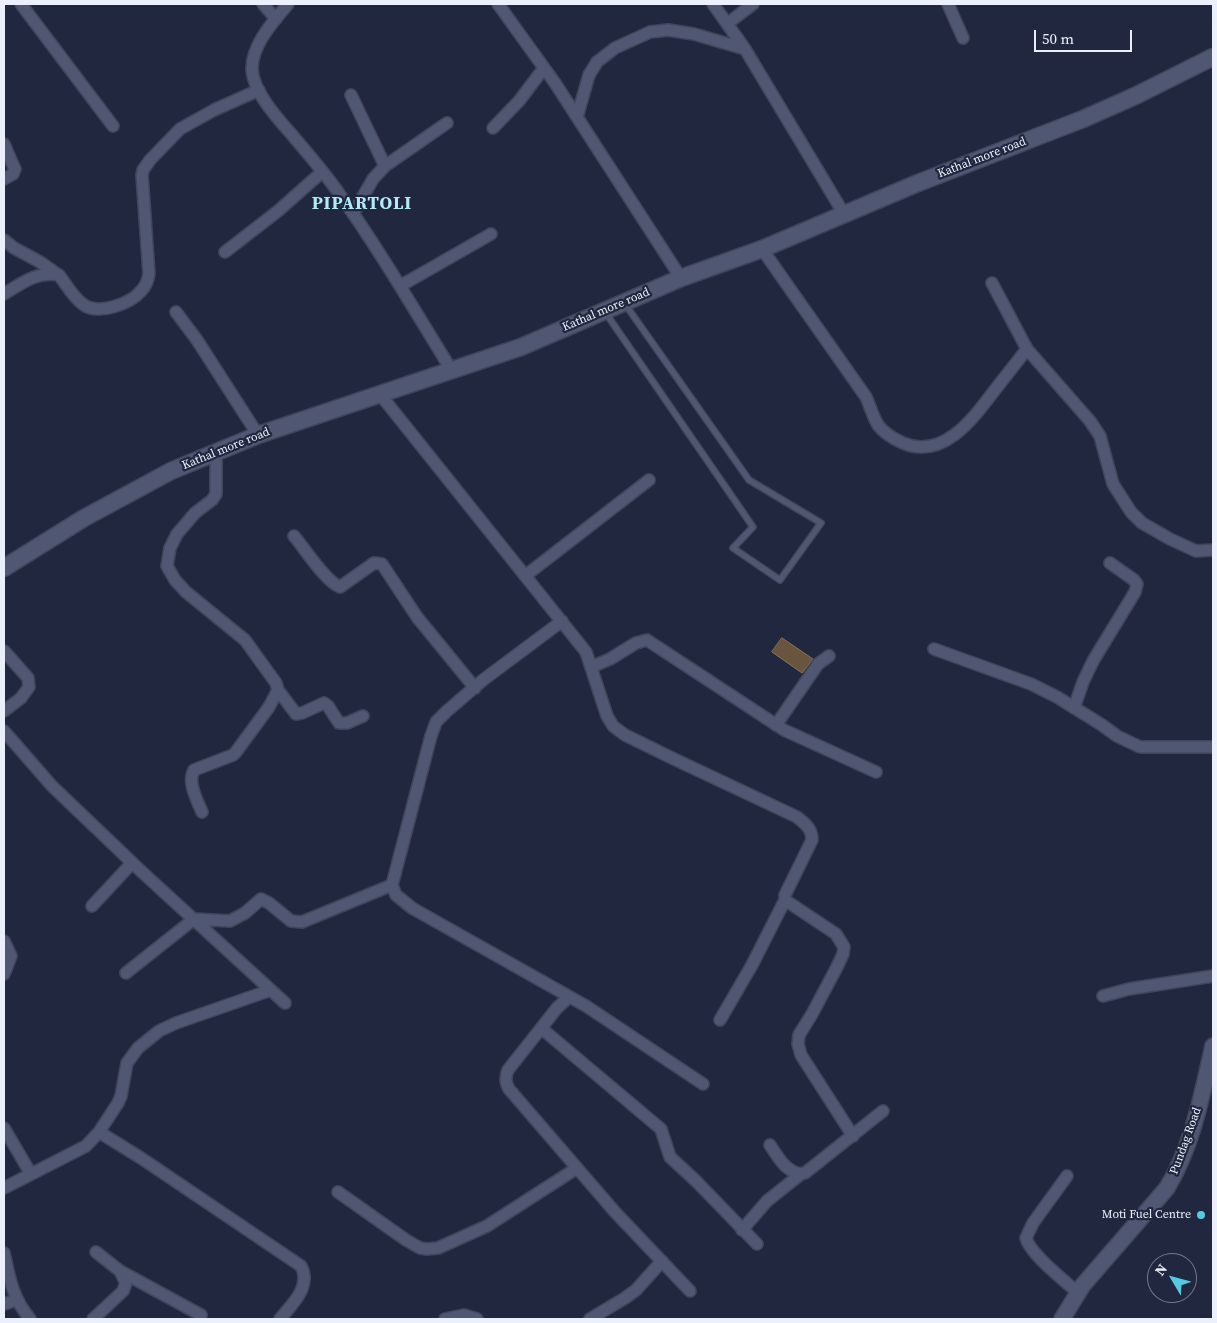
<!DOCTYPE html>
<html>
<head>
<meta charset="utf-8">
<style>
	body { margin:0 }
	#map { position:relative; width:1217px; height:1323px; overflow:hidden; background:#20273f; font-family:"Source Serif 4",serif }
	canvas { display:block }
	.frame { position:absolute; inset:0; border:5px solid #ecf0fd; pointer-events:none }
	.north { position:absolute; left:1147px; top:1253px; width:50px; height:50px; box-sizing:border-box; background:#20273f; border:1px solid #72778b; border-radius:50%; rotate:307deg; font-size:14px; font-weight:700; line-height:20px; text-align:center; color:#ecf0fd }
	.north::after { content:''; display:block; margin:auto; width:18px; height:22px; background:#56c9e1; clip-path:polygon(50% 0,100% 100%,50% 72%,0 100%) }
	.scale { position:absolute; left:1034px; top:30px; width:98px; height:22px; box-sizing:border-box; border:2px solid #ecf0fd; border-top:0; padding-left:6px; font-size:15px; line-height:18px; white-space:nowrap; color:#ecf0fd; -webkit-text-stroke:4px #20273f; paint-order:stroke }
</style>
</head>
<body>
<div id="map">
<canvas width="1217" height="1323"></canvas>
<div class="frame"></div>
<div class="north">N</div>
<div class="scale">50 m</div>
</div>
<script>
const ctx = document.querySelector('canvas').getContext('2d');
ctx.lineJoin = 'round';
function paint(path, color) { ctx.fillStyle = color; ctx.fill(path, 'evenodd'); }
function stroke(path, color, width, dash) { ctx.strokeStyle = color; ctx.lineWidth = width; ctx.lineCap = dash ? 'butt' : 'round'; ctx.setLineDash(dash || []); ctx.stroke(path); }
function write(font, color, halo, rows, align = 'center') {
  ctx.font = font + ' "Source Serif 4",serif'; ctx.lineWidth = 4.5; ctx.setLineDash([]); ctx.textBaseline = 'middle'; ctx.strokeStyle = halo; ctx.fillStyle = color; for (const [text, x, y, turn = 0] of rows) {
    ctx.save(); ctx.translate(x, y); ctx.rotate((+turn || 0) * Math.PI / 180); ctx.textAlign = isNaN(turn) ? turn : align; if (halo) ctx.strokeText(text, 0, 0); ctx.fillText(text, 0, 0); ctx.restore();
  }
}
const building = new Path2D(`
	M782,638l31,21 -11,14 -30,-21z`);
const service = new Path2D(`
	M605,312l148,215 -20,21 47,32 41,-57 -72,-43 -124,-176`);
const minor = new Path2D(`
	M21,4l92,122
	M263,4l13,15
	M288,4c-14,17 -36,40 -36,65 1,23 26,50 41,67 15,18 31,36 45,56 41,57 77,119 114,179
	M498,4l57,79 126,195
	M713,4l32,45 99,165
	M948,4l15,34
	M727,24l26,-20
	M351,95l34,71
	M577,117l12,-42 8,-13 18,-14 35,-16 18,-2 26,4 51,15
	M493,128l26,-27 25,-33
	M4,144l9,21 2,4 -2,5 -9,5
	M353,214l20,-35 12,-13 62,-43
	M4,240l10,8 26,14 17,12
	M762,249l104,148c4,9 7,20 12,28 6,8 16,14 25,18 40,17 70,-24 91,-52 11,-14 22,-28 33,-42
	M225,252l53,-41 44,-39
	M992,283l35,66 63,72 10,15 13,48 18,28 11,11 28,16 26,12 17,-1
	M400,286l91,-52
	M4,294c18,-11 33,-23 55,-19 7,9 14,23 25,30 15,10 46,-1 57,-14 5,-5 7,-11 8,-17l-7,-99 1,-5 7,-10 30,-31 34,-19 45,-20
	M176,312l21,28 61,95
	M379,393l207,259 21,64 6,10 12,9 49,24 123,58c8,7 15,11 15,23l-27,55v5l51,34 8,13 -1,7 -6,13 -25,47 -13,21 -1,9 3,11 52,81
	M294,536c11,13 32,46 46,51l34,-24 8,1 35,53 58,71
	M525,576l124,-96
	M562,621l-79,59 -36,31 -11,11 -5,14 -39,149 4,10 16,13 174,98 117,78
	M934,649l97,35 26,13 45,28 15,11 23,11h73
	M4,651l24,27 1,9 -8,11 -17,13
	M591,667l19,-8 26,-16 11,-3 137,90 92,42
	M278,690l18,24 6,-1 22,-10 4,3 11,17h8l16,-7
	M1074,708l9,-26 10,-21 42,-69 2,-8 -3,-4 -24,-17
	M776,725l42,-61 11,-8
	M4,731l48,55 90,86 143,131
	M202,812c-5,-12 -15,-30 -8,-42l39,-15 3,-3 33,-45 9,-17 -2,-7 -31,-43 -59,-48 -11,-12 -8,-14 3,-18 7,-14 18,-21 17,-13 4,-6v-42
	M92,906l40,-43
	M4,941l7,15 -7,18
	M126,973l68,-54 36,2 15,-8 16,-14 8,4 22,18 11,1 90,-37
	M1103,996l26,-7 84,-13
	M569,997l-12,11 -49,62c-3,7 -3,12 1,19l106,123 75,79
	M720,1020l32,-55 33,-65
	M541,1028l120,101 9,28 26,24 61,63
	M4,1128l27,46
	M99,1132l42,26 160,108c11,21 -9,38 -21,53
	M770,1145c7,11 19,32 35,28l78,-62
	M1067,1176l-34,47 -7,15c4,16 38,42 52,55
	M4,1188l82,-42 13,-14 19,-29 3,-7 6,-33 11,-15 21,-17 17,-8 95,-33
	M338,1192l68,48 14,8 7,1 11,-1 49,-22 90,-58
	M742,1230l25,-29 34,-27
	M4,1253c6,26 8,44 26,66
	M120,1271l81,44
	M4,1304l12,-4
	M93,1319l30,-28 3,-8 -6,-12 -24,-19
	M445,1319l19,-4 13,4
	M590,1319l35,-21 11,-8 26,-29`);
const tertiary = new Path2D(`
	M1062,1319l21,-34 84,-97c26,-43 35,-94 46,-142`);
const secondary = new Path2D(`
	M4,568l80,-50 87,-47 87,-36 263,-88 160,-69 81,-29 156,-66 165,-64 52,-23 78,-39`);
const markers = [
	[1201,1215,5,"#56c9e1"]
];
const streetNames = [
	["Kathal more road",982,158,-21],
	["Kathal more road",606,310,-23],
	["Kathal more road",226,449,-22],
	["Pundag Road",1186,1141,-70]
];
const poiNames = [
	["Moti Fuel Centre",1191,1215]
];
const districtNames = [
	["PIPARTOLI",362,204]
];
paint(building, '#69553d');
stroke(building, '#89735a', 1);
stroke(service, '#404559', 8);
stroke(minor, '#404559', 14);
stroke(tertiary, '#404559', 18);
stroke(secondary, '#404559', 19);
stroke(service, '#4f5772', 5.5);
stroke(minor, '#4f5772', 11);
stroke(tertiary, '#4f5772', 15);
stroke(secondary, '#4f5772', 16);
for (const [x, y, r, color] of markers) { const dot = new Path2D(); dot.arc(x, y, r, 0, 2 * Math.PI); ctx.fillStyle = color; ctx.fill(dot); stroke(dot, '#20273f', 2); }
write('12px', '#ecf0fd', '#20273f', streetNames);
write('12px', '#ecf0fd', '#20273f', poiNames, 'right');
ctx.letterSpacing = '1px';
write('bold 18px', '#b2eaf7', '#20273f', districtNames);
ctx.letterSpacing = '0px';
</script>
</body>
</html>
